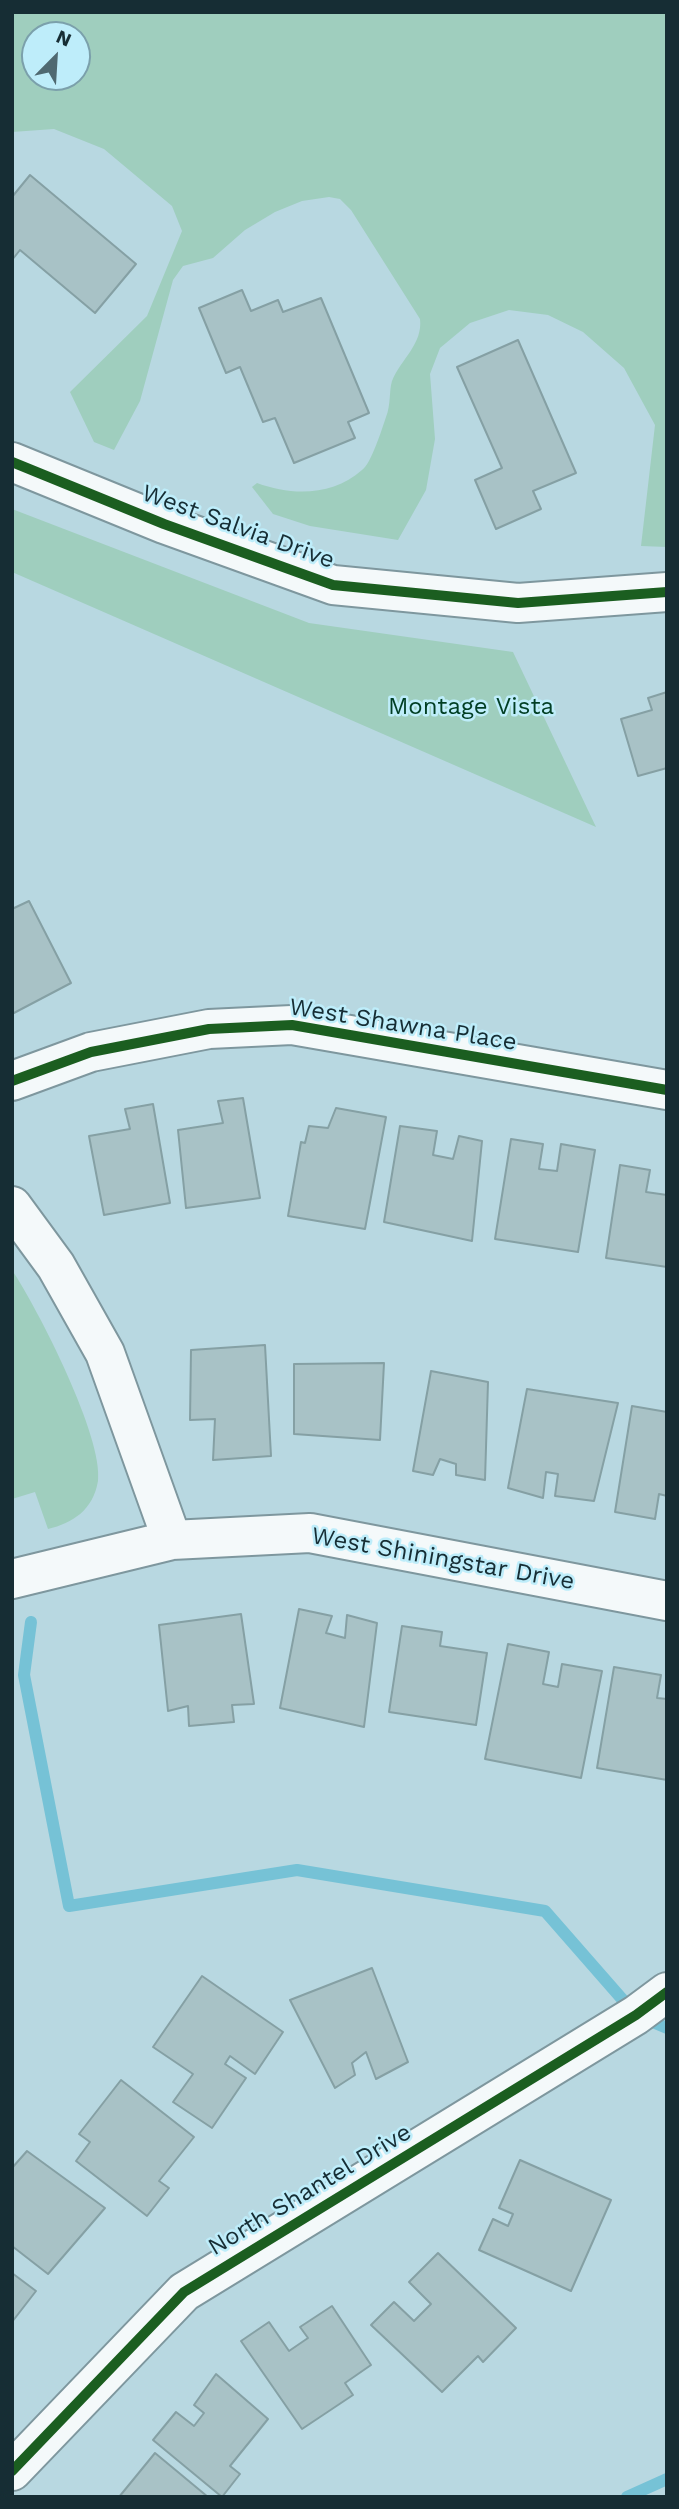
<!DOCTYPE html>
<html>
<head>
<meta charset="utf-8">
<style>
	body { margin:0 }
	#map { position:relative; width:679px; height:2509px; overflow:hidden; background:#b8d8e1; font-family:"Work Sans",sans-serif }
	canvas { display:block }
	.frame { position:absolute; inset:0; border:14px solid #162d34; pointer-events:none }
	.north { position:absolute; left:21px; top:21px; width:70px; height:70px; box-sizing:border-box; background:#beedfa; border:2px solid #7ba0ab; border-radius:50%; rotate:24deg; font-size:19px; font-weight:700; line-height:28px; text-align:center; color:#162d34 }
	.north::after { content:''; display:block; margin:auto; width:24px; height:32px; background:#4f6971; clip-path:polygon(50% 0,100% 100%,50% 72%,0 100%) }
</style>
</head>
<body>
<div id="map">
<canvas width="679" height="2509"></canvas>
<div class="frame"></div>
<div class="north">N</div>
</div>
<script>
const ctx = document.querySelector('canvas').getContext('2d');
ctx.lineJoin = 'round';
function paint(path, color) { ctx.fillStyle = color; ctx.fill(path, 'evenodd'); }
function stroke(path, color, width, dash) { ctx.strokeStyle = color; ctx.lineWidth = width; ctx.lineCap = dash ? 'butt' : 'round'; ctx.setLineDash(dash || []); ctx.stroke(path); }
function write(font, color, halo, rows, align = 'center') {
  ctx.font = font + ' "Work Sans",sans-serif'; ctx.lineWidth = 5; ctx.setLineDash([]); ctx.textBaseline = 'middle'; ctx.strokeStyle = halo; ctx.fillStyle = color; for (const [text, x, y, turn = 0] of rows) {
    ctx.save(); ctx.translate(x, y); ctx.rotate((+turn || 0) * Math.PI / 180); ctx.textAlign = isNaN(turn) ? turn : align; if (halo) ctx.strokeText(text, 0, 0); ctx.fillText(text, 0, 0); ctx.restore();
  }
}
const green = new Path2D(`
	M12,12h655v535l-26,-1 14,-121 -31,-57 -41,-36 -35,-17 -39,-5 -39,13 -30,25 -10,26 5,65 -9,51 -28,50 -88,-14 -37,-12 -21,-27 5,-4c35,13 76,13 105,-13 9,-6 20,-41 24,-53 5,-12 3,-27 6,-36 9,-22 31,-37 28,-62l-69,-109 -11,-11 -11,-2 -27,4 -27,11 -30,18 -32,28 -30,8 -10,14 -33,121 -26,49 -20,-8 -24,-50 77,-76 35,-85 -10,-25 -68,-57 -50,-20 -42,3zM35,35h42v42h-42z
	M12,509l297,114 204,29 83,175 -584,-255z
	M12,1270c26,39 92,168 86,211 -5,29 -25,42 -50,48l-13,-37 -23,7z`);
const stream = new Path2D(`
	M31,1622l-7,53 45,231 228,-36 248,41 91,104 31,13
	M627,2497l40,-18`);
const building = new Path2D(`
	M30,175l106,89 -41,49 -75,-63 -8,10v-63z
	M242,290l9,21 27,-11 5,12 38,-14 48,115 -21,9 7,16 -61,25 -19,-45 -12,4 -23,-55 -14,6 -27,-65z
	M518,340l58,133 -43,18 8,18 -45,20 -21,-49 27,-12 -45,-101z
	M667,692v76l-29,8 -17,-57 31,-9 -4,-12z
	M29,901l42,82 -59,31v-105z
	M243,1098l17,100 -74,10 -8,-78 45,-7 -5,-22z
	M153,1104l17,99 -66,12 -15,-79 41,-7 -5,-20z
	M336,1108l50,9 -21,112 -77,-13 13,-74 4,1 4,-17 19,2z
	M400,1126l37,5 -4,24 20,4 6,-23 23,5 -10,100 -88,-19z
	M511,1139l32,5 -4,25 18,2 4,-27 34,6 -17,102 -83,-13z
	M620,1165l30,5 -4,22 21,3v72l-61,-9z
	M265,1345l6,111 -58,4 2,-41 -25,1 1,-70z
	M384,1363l-4,77 -86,-6v-70z
	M431,1371l57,11 -3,98 -29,-5v-11l-16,-5 -7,16 -20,-4z
	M527,1389l91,14 -24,98 -39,-5 3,-22 -12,-2 -3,26 -35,-10z
	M632,1406l35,6v84l-8,-2 -4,25 -40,-7z
	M299,1609l33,7 -6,17 19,5 2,-23 30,8 -13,104 -84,-19z
	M241,1614l13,90 -22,1 2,17 -45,4 -1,-20 -20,5 -9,-86z
	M402,1626l40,6 -2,14 47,7 -11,72 -87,-13z
	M508,1644l41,8 -6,32 15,3 4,-23 40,7 -21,107 -96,-19z
	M614,1667l47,8 -4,23 10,1v81l-70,-12z
	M372,1968l36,94 -32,17 -10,-27 -14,11 3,12 -20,13 -45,-88z
	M202,1976l81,56 -28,42 -25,-18 -5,8 21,14 -34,50 -39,-26 20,-28 -40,-27z
	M121,2080l73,57 -35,44 10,7 -22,28 -71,-55 14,-19 -11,-8z
	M27,2151l78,57 -57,66 -36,-28v-78z
	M520,2160l91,40 -40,91 -92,-41 14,-31 15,7 5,-12 -14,-6z
	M438,2253l78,75 -33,34 -5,-6 -36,36 -71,-67 23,-23 20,19 17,-17 -22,-22z
	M12,2273l24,18 -24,31z
	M332,2306l39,59 -26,18 8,12 -51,34 -61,-88 28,-19 20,29 19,-13 -8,-11z
	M216,2374l52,45 -38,47 10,8 -18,23 -69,-57 23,-28 18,14 10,-13 -10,-8z
	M155,2453l53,44h-89z`);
const minor = new Path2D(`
	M12,462l152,62 169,61 185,18 149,-11
	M12,1081l79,-29 118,-23 83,-4 375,65
	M12,1206l44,60 49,87 67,187
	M12,1579l160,-39 138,-7 357,68
	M12,2471l172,-179 452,-277 31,-23`);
const cycleway = new Path2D(`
	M12,462l152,62 169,61 185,18 149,-11
	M12,1081l79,-29 118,-23 83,-4 375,65
	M12,2471l172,-179 452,-277 31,-23`);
const streetNames = [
	["West Salvia Drive",238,527,20],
	["West Shawna Place",403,1025,9],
	["West Shiningstar Drive",443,1559,10],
	["North Shantel Drive",310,2190,-31]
];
const parkNames = [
	["Montage Vista",471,707]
];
paint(green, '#9fcebe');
stroke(stream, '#76c2d6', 12);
paint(building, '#a8c2c6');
stroke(building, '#85a0a4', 2);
stroke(minor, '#7e979e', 42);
stroke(minor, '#f4f9fa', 38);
stroke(cycleway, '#1b5e20', 10);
write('24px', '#162d34', '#beedfa', streetNames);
write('24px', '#013e23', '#beedfa', parkNames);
</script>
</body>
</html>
